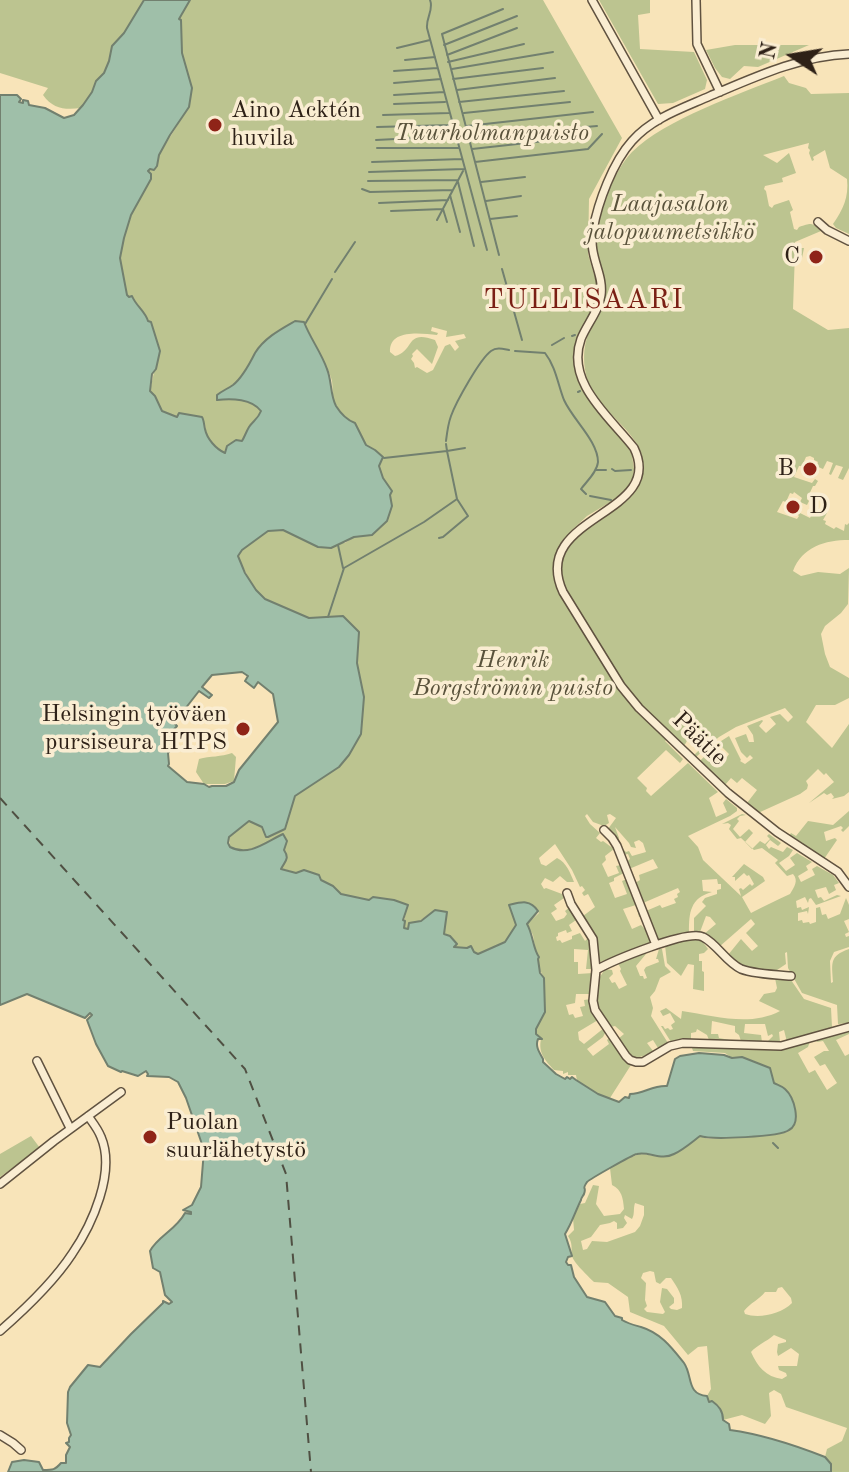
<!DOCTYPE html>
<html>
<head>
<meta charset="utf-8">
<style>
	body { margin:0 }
	#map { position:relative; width:849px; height:1472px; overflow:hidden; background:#f8e4b9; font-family:"Old Standard TT",serif }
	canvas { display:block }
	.north { position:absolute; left:753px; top:16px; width:80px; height:80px; -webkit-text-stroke:6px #faedd2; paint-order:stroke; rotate:282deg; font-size:22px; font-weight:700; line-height:32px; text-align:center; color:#2e2117 }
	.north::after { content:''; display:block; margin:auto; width:28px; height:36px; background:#2e2117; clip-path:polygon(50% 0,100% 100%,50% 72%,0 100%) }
</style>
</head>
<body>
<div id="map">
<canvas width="849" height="1472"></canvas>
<div class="north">N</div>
</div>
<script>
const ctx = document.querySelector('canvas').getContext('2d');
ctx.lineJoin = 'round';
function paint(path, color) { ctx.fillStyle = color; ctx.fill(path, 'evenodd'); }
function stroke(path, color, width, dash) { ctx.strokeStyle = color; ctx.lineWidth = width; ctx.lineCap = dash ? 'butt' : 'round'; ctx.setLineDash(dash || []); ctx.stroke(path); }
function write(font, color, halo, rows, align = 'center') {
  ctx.font = font + ' "Old Standard TT",serif'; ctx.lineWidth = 7; ctx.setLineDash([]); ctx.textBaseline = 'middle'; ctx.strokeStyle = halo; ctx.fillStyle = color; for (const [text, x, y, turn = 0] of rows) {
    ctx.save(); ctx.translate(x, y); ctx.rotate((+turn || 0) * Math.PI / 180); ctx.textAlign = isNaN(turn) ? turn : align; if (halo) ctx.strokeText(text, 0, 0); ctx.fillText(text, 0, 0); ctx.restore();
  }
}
const green = new Path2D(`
	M0,0h151l-10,7 -34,69 -26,32c-16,2 -28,1 -38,-13l5,-7 -48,-15z
	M179,0h364l79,138 -33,61 -1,55 9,31 -6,25 -15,32 -3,15 4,20 12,23 42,49 3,20 -1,8 -5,10 -11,11 -30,18 -17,16 5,4c21,-19 60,-31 67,-59 10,-37 -32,-56 -49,-85 -11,-19 -12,-45 -2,-64 5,-11 12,-22 14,-34 3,-18 -12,-35 -10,-53 2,-25 19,-71 37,-89 33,-33 108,-58 152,-76l5,7 17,5 5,6 38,-1v141l-13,-6 -3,-4c10,-14 16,-27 14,-45l-17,-11 -5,-18 -12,7 1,3 -2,1 -3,-8 1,-3 -2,-2 1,-5 -46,12 14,8 12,-10 7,20 -14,5 1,4 -18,4 -1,3 2,2 3,15 3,2 2,-3 15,-5 4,10 -3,2 4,17 3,1 2,-3c13,-4 12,-5 22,4l-26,11v6h9l-2,10 -7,-6 -2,57 35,21 21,-2v140l-6,12 -5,-2 5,-11 -7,-2 -5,10 -2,-1 4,-11 -6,-2 -4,8 -7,-3 2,-4 -4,-2v-2l-4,-2 -4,1 -4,9h-3l-5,11 18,6 3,-4 3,2 -3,5h-2l-6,13 2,2 -2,4 -7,-3 2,-4 -8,-6 -1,2 -3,-1 -4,9 -3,-1 -6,11 20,7 2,-3 -2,-2 1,-2 12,6 5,-11 12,6 -4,7 3,1 -1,3 9,5 2,-2 8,4 1,-7 2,1 2,-2v17c-24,0 -47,7 -56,31l8,5 17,-4 22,2 9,-6 -1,36 -7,9 -16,13 -4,8 4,20 5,13 19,11v20l-14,7h-19l-10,17 26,26 17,-24v68l-5,4 -12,3 2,-2 -3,-4 -4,2 -3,-2 -15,10 25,-21 -8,-9 -2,2 -6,-6 -12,12 2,4 -1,4 -7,5 -42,19 -11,-10 10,-13 -15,-12 -5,5 -6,-5 -6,7 -25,-24 13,-14 2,2 -9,8 7,9 12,-11 2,2 2,-3 -11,-11 11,-7 12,24 -1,1 5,3 8,-6 -3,-3 -3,3 -6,-6 -6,-14 11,-4 3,8h5l-1,-7 -6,-9 15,-6 1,1 -4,5 7,7 10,-9 -6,-7 10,-3 8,8 5,-5 -8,-9 -49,19 -17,10 -23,20 -2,-2 17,-16 -7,-7 -2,1c-16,-1 -11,4 -18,13l-12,-11 -7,6 18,18 -3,4 -14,-13 -29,28 10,10 -1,3 5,5 37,-33 30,29 -9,6 7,19 11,-5 -4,-9 3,-4 11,9v3l-7,5 -42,20 10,11 5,13 38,36 -2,-7 2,-1 2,2 7,-6 2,2 2,-2 -5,-9 -2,1 -3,-3 -9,8v-4h-3l12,-13 19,13 2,4 -23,16 9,16c13,-7 26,-13 39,-19 4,-7 9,-13 3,-20l-6,2 -12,-13 3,-3 -16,-12 -8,2 -13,-12 -4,1 -8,-10 2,-4 -3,-2 -6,1 20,-10 4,1 -6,1 -3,3 2,2 -6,8 7,8 9,-8 4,4 -8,9 7,7 8,-8 5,3 5,-5 -3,-3 2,-2 12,9 -3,3 -8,-6 -4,5 3,4 2,-2 12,5 4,-5 6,3 -4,6 -10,7 7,8 9,-6 -5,-7 7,-5 15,9 -6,4 2,4 -10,6 3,6 14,-7 -3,-6 5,-3 16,9 6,8 -5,2 2,5 -7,4 -3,-7 -11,3 3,8 3,-1 3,4 13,-6 4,1 -25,9 -5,-7 -2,1 -1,4 -3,-6 -9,4 1,7 4,-1 1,3 7,-3 -1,7 -1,-3 -9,2v8l4,-1 1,3 6,-1 1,2 6,-2v-14l4,-1 2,8 4,-1 2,5 12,-5 6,-16 3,7v14l-5,2 5,11 -4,2 1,3 3,-1v11l-15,5 -4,9 1,22 2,-1c-1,-19 -4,-26 16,-33v74l-11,1 -1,-19 -35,-12 -14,-25 -1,-16 -2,1 1,11 -12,8 -32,-5 -14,-12 13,-16 11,12 6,-5 -12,-13 9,-9 -4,-5 -32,28 -15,-13 12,-10 -6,-7 -4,-1 -6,16 -6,-1v-13l12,-12 -4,-4 3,-4 12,-4v-4l4,-1v-5h-3l-1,-5 -15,1 1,11 9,1c-22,6 -23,21 -23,40l-29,9 -3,-2 -11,-28 14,-6 2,3 14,-5 -2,-4 4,-2 -1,-3 3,-2 -2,-4 -35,15 -8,-20 5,-3 -1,-5 19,-7 -5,-9 -24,10 -3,-7 4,-3 -2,-5 -5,1 -2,-5 2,-1 3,3 3,-1 3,5 14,-4 -3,-9 -4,-3 -5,2 2,6 -5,-1 -2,-4 -14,-16 4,11 -1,5 -10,-14 8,-11 -6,-4 -3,1 2,8 -5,3 -11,-4 -6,-8 -2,2 5,8 10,9 -4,5 5,4 2,-1 11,8 -9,7 1,4 -4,4 6,13 11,-4 -3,-7 5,-1 3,8 -10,5v3l-5,2 6,15 12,-4 -5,-13 5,-2 16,37 -4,1 -3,-12 -13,4 9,20 9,-4 9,9 1,9 -1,2 -50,17 -17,-46 12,-9 -7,-13 -4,2 -2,-3 3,-3 -3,-4 -2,1 -8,-17 -17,-26 -16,14 2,6 5,2 11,-8c10,5 13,15 17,24h-7l-7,-6 -7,6 -8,-4 -4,6 3,5 2,-1 16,6 2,4 -10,7 3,4 -6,4 5,8 8,-3 3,-4 -2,-3 5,-4 12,18 -6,-5 -7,5 3,6 -5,2 -1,-3 -8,3v3l-2,1 1,4 3,-1 2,3 10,-4v-3l8,-3 5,8 3,-3 -5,-8 8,10 2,29h-7l2,-19 -14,-1v13h4v12l15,-1 -3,21h-14l-1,9 -9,2 3,10 4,-1 2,4 8,-2 -3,-9 5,-1 -1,-6 7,-1 7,21 -20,12 1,8 5,4 20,-16 2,3 -3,6 -16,12 6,7 16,-12 -2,-4 3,-3 21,28 -21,33 -12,-4 -21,-13 -1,-6h-8v-3l-5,2v-3l-9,-1c-9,-10 -16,-17 -13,-31l-5,-5 -1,-6 9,-50 -6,-12 -5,-31 -6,-11 12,-11c-9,-15 -13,-9 -26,-9 -2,9 2,11 3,18 0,8 -9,18 -13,24l-25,8 -4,-1 -4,-7 -3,2 -13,-1 -7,-11 -3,-2 3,-21 -12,-3 -27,19 -5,-1 4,-23 -13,-5 -21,-3 -4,3 -28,-6 -8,-8 -12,-6 -41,-12 -13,-25 -25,9 -12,-5 -1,-10 15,-13 54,-31 -35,-185 -25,-52 4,-6 26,-19 15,-1 17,7 45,6 9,-6 18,-3 15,-13 5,-18 -2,-5 2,-7 -9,-13 -4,-12 4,-9 -8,-7 -9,-5c-3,-5 -5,-12 -9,-17 -6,-8 -16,-13 -21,-22 -4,-8 -3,-17 -4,-25 -5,-21 -23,-38 -27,-57 -9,3 -23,4 -31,10 -18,10 -24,38 -41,51 -5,4 -11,6 -16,11l1,4c14,-3 34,-1 43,11 -3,7 -9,10 -12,16 -3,5 -4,10 -7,14l-6,1 -11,11c-12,-3 -20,-18 -20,-30l-28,-6 -15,-6 -7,-15 -5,-5 7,-33 -6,-36 -4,-1 -15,-24h-3l-2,-2c-2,-12 -8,-27 -6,-39 3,-25 11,-53 28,-72l-1,-12 41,-65 -7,-54v-23l-3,-11 3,-5 -4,-6zM432,327l15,4 -1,6 18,-3 2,4 -11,3 4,6 -4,4 -5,-7 -5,2 -12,24 -6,3 -10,-6 -2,1 -1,-5 -3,-4 2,-3 -1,-2 5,-5 15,15 6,-17 -3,-7c-30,-11 -20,11 -40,16l-5,-4c-1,-23 30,-19 47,-17l1,-2 -7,-2z
	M599,0h51v13l-12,2 2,34 54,3 13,28 -2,9 -32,14 -15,1z
	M735,45h74l-51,22 -14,-1 -14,13 -8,-2 -7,-9 -9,-18z
	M232,753l4,4 -2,24 -9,3h-21l-8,-12 3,-13c11,-3 22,-2 33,-6z
	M849,811v15l-6,6 -2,-2 2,-2 -2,-2 -17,6 2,9 9,-3 2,2 -13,19 -35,-23 2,-3 5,3 12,-15 25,4z
	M692,937l8,1 8,11 -4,4 -5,1v7h3v10l2,1v19l-11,-2 1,-24 -6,-1 -7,12 -14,-13 -2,-18z
	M659,949h3l3,17 6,6 -11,6 -5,13 -5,6 3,11 -2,8 17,27 -10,5 -5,-8 -6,3 6,8c-22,13 -22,5 -35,-12l6,-5 -9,-8 -4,1 -13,-19 -1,-7 1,-21 7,-11 7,1 1,4 -4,4 3,5 3,-1 4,7 8,-4 -7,-14 1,-2 -3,-6 27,-12 1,3 -10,12 4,10h3l1,3 3,-1 -3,-8 2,-3 13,-5 -1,-3h-2z
	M775,978l16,2 13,19 27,9 1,19 -45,15 -3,-12 -5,2 1,10h-13l6,-6 -1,-2 -4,2 -3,-12h-20l-1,9 17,2 1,7 -21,-1 -2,-6 -4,-3v-6l-23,-5 -1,13h7l1,4 16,3 -26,-1 -2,-5 -10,-6 -1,3 -5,1v7h-15l-5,2 -10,-16h2l2,3 3,-1 2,2 3,-1 -2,-4 4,-3 -5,-9 -7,3 -3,-5 6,-3 15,11 1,-8c33,5 68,16 98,0l-21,-10 5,-7 11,-2 2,-4z
	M849,1030v4l-13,6 9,16 4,-2v418h-17l-1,-8 -6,-7 2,-8 15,-8 5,-13 -61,-21 -5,-13 -7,-4 -5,3 2,23 -6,8 -23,-9 -19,5c-1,-13 -7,-12 -16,-19v-5l4,-7 -4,-43 -9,1 -10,8 -24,-29 -34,-14 -2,-15 -20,-14 -14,-1c-6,-6 -21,-20 -22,-26 -1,-9 1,-12 -4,-20l6,-6 -1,-12 7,-14 5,-1 8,-18 6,1 -3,18 8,12 16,-2 4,-5c-1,-11 -2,-19 -12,-24l-2,-17c4,-3 25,-13 30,-14 11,0 21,6 33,1 9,-4 19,-13 27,-19l8,3 34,-3 14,1 32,-5c3,-26 11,-34 -14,-49l-4,-15 -17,-7 -21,-3 -7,-5 -32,-2 -2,-6 97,4 22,-8 -2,6 -10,6 11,20 6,-3 12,20 10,-7 -12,-19 -5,2 -6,-9 10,-6h5l-6,-10 -6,1 -1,-2zM635,1203l9,3v9l-4,11 -5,6 -28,10 -15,-1 -5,8 -4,1 -2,-9 10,-4 9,-12 10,-2 4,-2 3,2v6l6,-1 4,-5 -3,-5 1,-3 7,4c3,-5 1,-10 3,-16zM650,1271l4,1 2,10 4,2 6,-6h5c7,10 12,18 11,30l-5,2 -6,-1 -2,-2 5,-4v-5l-7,-9 -5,-1 -2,14 5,10 -2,2 -16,-2 -3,-3 3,-3 -2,-6 1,-17 -5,-5 2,-5zM782,1287l9,11 1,5c-11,11 -33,16 -47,11l-1,-3c6,-8 16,-12 21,-19h11l2,-4zM774,1335l12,5v2l-8,2 -1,8 1,4 13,-8 8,6 -2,12h-19l1,4 7,3 1,3 -5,3c-16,-2 -25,-13 -31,-27 6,-7 15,-10 23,-17z
	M31,1136l9,12 -40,29v-23z`);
const water = new Path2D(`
	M144,0h46l-11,19 2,1 1,33 10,35 -3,19 -19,28 -11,20 -2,11 -3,4 -4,-1 -2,2 3,3v5l-20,36 -7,23 -4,20 7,37 2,2 3,-1c4,10 13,15 16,25l3,1 9,29 -4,18 -4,5 -2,17 5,5 7,15 15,6 2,-4 23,4c2,3 2,8 3,12 2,10 11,20 20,24l2,-7 9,-6 6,1c3,-5 4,-9 7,-14 4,-6 9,-8 12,-16 -9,-12 -29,-13 -44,-11v-5c5,-4 10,-6 16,-10 9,-7 17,-22 22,-32 9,-15 26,-24 40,-32l9,1c6,16 17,30 23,47 5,12 3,26 9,37 5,8 11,14 19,17l11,22 9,5 8,7 -4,9 4,12 9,13 -2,4 2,11 -5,15 -15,14 -18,2 -23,11 -13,-1 -35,-17 -15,1 -26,19 -4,6 7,17 11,17 9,9 44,19 34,-2 16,16 -2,31 7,34 -3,37 -12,21 -10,12 -44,29 -10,33 -17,8h-2l-4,-10 -13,-6 -20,16 -1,6 2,4c19,10 36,-5 53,-13l4,7 -3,9c6,9 1,11 -3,19l15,4 8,-3 15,5 2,5 12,6 8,8 28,6 4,-3 21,3 14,5 -5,15 2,1 -1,7 4,1 1,-6 12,-2 14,-11 12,2 -3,22 6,2 7,8 -3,3 13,1 4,-2 3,6 4,2 27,-12 11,-17 -7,-20c12,-3 21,-6 29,6l-11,13c6,10 6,25 12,33l-1,2 2,14 4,5 1,34 -9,17v5l6,5h-4c-3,7 1,13 5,20v3l13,12 9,5 2,-2 3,2 2,-2 4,3 22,14 21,8 6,-5 4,1 1,-4c14,0 22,-9 37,-8l8,-27 5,-3 19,-3 25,2 8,3 10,-1 28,11 4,15c4,2 8,3 11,6 9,8 17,34 4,41 -9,7 -78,10 -89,6 -8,6 -17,14 -26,18 -13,7 -25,-3 -37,0 -5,1 -47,25 -50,28 -6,9 0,3 -3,12 -1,2 -3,4 -3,6 -6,12 -9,23 -16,34l7,22 -4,1 -2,5 2,3h3l3,12 13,20 18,5 10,14 7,2v2c7,4 12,5 19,7 20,6 31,21 43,36 9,13 2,31 23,33l2,6 3,-1c7,5 11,10 11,19l6,4 1,6c30,4 67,16 95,27l6,7v8h-823l4,-10 12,-2 15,2 4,8c10,0 12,0 18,-7h5v-8l4,-8 -4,-4 3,-1v-4l2,-3 -4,-12 1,-31 2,-5 18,-22 12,2 31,-33 32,-31v-2l6,3 3,-2 -7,-7 -5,-23 -7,-4 -3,-17c8,-15 26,-21 35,-38l6,1v-2l-8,-2 9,-5 9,-18 3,-37 -18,-52 -8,-16 -9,-5 -22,-1 1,-2 -2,-3 -8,5 -16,-5 -1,1 -13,-6 -12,-22 -9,-24 5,-5 -2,-2 -5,5 -58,-24 -27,11v-910h17l4,4 -2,3 4,1v-3l5,1 1,4 16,3 19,10 10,-3 9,-10 9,-13 4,-11 8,-8 5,-12 3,-15 12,-13zM242,672l6,4 -3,5 9,7 4,-6 15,12 5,28 -39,48 -5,12 -8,4h-14l-3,1 -5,-3 -17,-2 -19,-16 1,-2 -1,-11 6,-7 -3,-13 6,-7 -3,-3 25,-32 10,7 3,-3 -10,-8 10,-12z`);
const stream = new Path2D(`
	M430,0c4,10 -4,17 -3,28l60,222
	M444,45l73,-29
	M397,48l33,-8
	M447,55l70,-27
	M405,60l30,-3
	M448,62l76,-18
	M452,69l101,-17
	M394,71l43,-3
	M453,79l90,-11
	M394,83l47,-4
	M457,90l98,-12
	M394,95l50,-3
	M459,102l105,-11
	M394,104l51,-2
	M464,113l106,-11
	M383,115l66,-2
	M467,126l126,-14
	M377,127l75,-2
	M471,137l126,-11
	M376,140l79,-4
	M377,148h82
	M472,149l118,-13
	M372,162l90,-3
	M475,162l113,-13 14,-15
	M369,172l95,-3
	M368,181l90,-1
	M458,182l16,64
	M481,182l44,-5
	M362,189l8,3 83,-2
	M450,195l10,37
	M486,201l35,-5
	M379,203l69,-3
	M391,211l52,-2 4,13
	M490,219l27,-3
	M437,220l26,-49
	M499,255l-57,-221 61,-25
	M502,269l20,71
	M335,272l20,-30
	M305,324l27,-45
	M572,336l3,-1
	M552,345l12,-7
	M515,351l30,2c11,14 13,32 19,47 9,20 34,41 34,62 -1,10 -11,19 -17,27l5,5
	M578,392l2,-1
	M446,441c1,-8 2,-17 5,-25 5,-14 29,-57 40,-65 6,-4 12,-2 18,-1
	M384,458l63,-7 -1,-7
	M612,469l3,2 16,-1
	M596,470h10
	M590,496l21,4
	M439,538l4,-1 25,-21 -11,-17 -10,-48 18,-3
	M338,545l5,23
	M328,617l16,-49 80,-46 33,-23
	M773,1143l5,5`);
const ferry = new Path2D(`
	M0,798l245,271 41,105 25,298`);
const minor = new Path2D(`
	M592,0l67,120
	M696,0l1,44 23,48
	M849,54c-49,2 -94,23 -139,42 -27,12 -58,22 -78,45 -19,21 -34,61 -39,89 -5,27 11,43 8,65 -2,16 -14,29 -20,44 -16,44 30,79 53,109 33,68 -106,67 -71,144l58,94 18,22 89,85 49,39 61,40 11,15
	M818,222l9,8 22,11
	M604,830l8,8 5,8 39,99
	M567,893l4,11 22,35 3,31
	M791,976c-14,-1 -37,-2 -50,-7 -15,-7 -24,-25 -38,-32 -15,-8 -91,24 -107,33l-3,31 2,9 31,46 4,4 6,2h7l27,-16 13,-3 98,3 68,-19
	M37,1061l33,67
	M0,1184l54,-43 67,-49
	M0,1331c24,-21 55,-51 72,-77 20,-29 44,-82 29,-117 -3,-8 -8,-14 -13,-21
	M0,1435l13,8 8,7`);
const markers = [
	[215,125,8,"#8f2418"],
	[816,257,8,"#8f2418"],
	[810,469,8,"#8f2418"],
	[793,507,8,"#8f2418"],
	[243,729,8,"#8f2418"],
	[150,1137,8,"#8f2418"]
];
const poiNames = [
	["Aino Acktén",231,111],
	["huvila",231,139],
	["C",800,257,"right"],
	["B",794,469,"right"],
	["D",809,507],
	["Helsingin työväen",227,715,"right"],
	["pursiseura HTPS",227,743,"right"],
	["Puolan",166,1123],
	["suurlähetystö",166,1151]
];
const parkNames = [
	["Tuurholmanpuisto",492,134],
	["Laajasalon",670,205],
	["jalopuumetsikkö",670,233],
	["Henrik",513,661],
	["Borgströmin puisto",513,689]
];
const streetNames = [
	["Päätie",699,739,44]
];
const quarterNames = [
	["TULLISAARI",584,301]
];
paint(green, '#bcc490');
paint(water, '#9fbfa9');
stroke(water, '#72806f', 2);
stroke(stream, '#72806f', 2);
stroke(ferry, '#505043', 2, [10, 8]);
stroke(minor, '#605240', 10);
stroke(minor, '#faedd2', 7);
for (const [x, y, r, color] of markers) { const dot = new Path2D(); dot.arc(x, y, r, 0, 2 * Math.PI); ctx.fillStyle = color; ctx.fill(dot); stroke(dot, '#faedd2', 3); }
write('24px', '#2e2117', '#faedd2', poiNames, 'left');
write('italic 24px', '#59523b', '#faedd2', parkNames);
write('24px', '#2e2117', '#faedd2', streetNames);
ctx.letterSpacing = '2px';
write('28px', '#7a1f14', '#faedd2', quarterNames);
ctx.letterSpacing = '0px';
</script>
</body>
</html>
